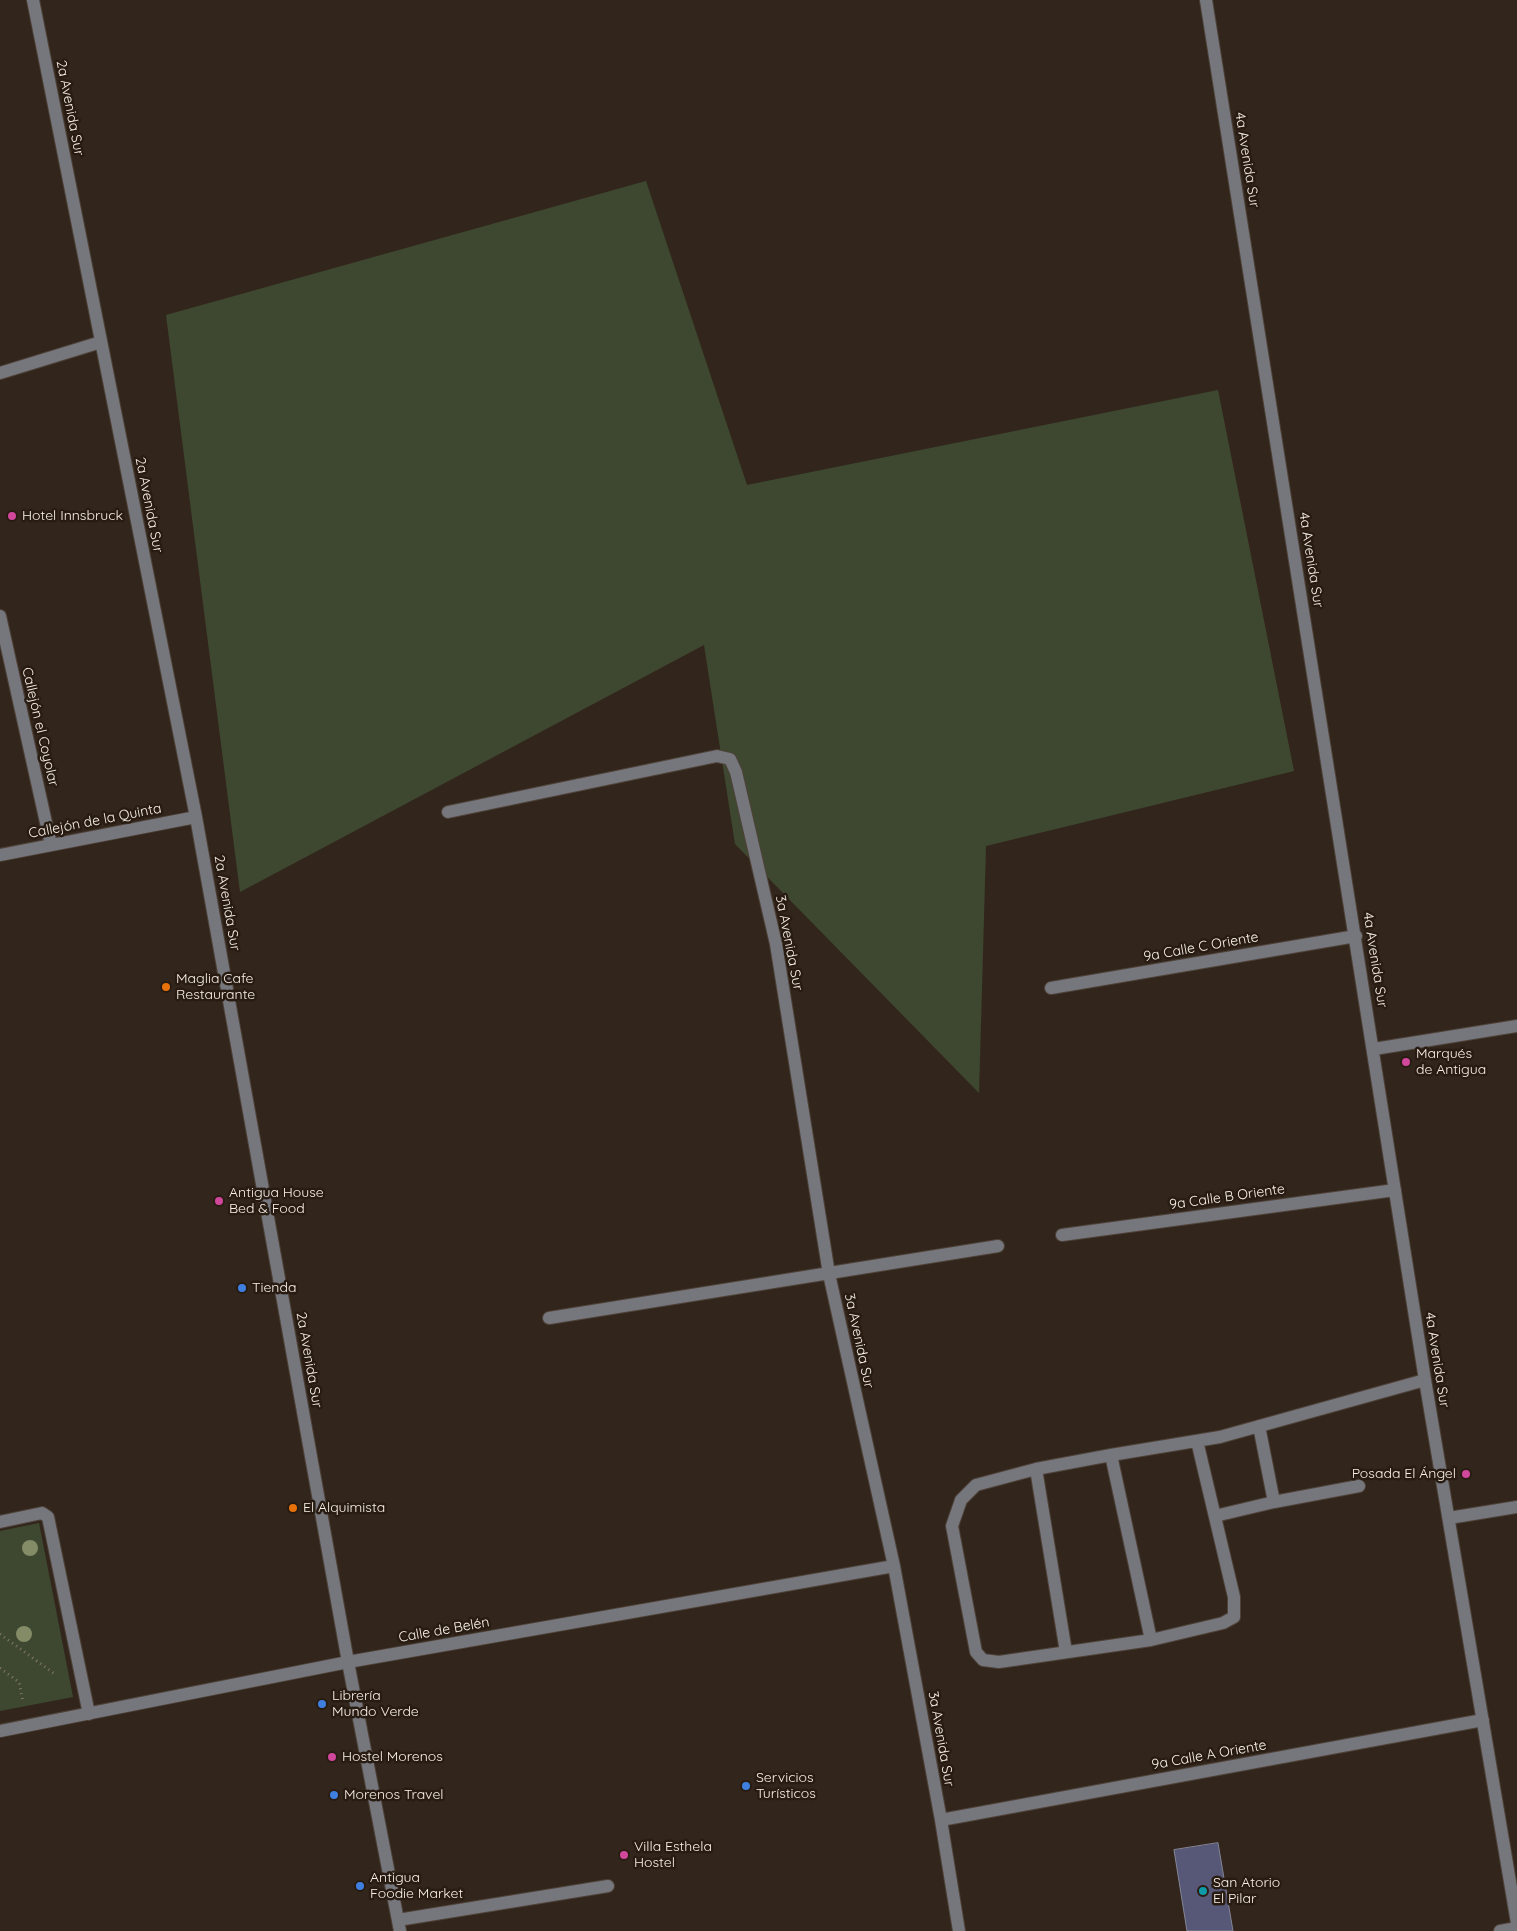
<!DOCTYPE html>
<html>
<head>
<meta charset="utf-8">
<style>
	body { margin:0 }
	canvas { display:block; background:#32261c }
</style>
</head>
<body>
<canvas width="1517" height="1931"></canvas>
<script>
const ctx = document.querySelector('canvas').getContext('2d');
ctx.lineJoin = 'round';
function paint(path, color) { ctx.fillStyle = color; ctx.fill(path, 'evenodd'); }
function stroke(path, color, width, dash) { ctx.strokeStyle = color; ctx.lineWidth = width; ctx.lineCap = dash ? 'butt' : 'round'; ctx.setLineDash(dash || []); ctx.stroke(path); }
function write(font, color, halo, rows, align = 'center') {
  ctx.font = font + ' Quicksand,sans-serif'; ctx.lineWidth = 5; ctx.setLineDash([]); ctx.textBaseline = 'middle'; ctx.strokeStyle = halo; ctx.fillStyle = color; for (const [text, x, y, turn = 0] of rows) {
    ctx.save(); ctx.translate(x, y); ctx.rotate((+turn || 0) * Math.PI / 180); ctx.textAlign = isNaN(turn) ? turn : align; if (halo) ctx.strokeText(text, 0, 0); ctx.fillText(text, 0, 0); ctx.restore();
  }
}
const green = new Path2D(`
	M646,181l101,304 471,-95 76,381 -308,75 -7,247 -244,-249 -31,-199 -464,247 -74,-577z
	M39,1523l34,174 -73,14v-180z`);
const building = new Path2D(`
	M1218,1843l15,88h-46l-13,-81z`);
const path = new Path2D(`
	M0,1634l56,41
	M0,1668l19,14 4,20`);
const minor = new Path2D(`
	M33,0l163,817 152,845 52,269
	M1206,0l219,1380 92,543
	M0,373l101,-31
	M0,616l51,229
	M448,812l269,-56 13,3 6,13 40,172 53,330 65,292 47,254 18,111
	M0,855l196,-38
	M1051,988l305,-52
	M1374,1049l143,-23
	M1062,1235l333,-45
	M549,1318l449,-72
	M1259,1426l15,76
	M1197,1441l37,156v20l-11,6 -72,17 -152,22 -16,-2 -7,-8 -24,-126 9,-26 15,-15 60,-16 75,-14 109,-18 205,-57
	M1111,1455l40,185
	M1036,1469l30,183
	M1215,1516l59,-14 85,-16
	M1449,1518l68,-11
	M0,1522l42,-9 6,4 41,197
	M0,1731l348,-69 546,-96
	M941,1820l542,-100
	M398,1920l210,-34
	M1500,1931l17,-3`);
const trees = [
	[30,1548],
	[24,1634]
];
const markers = [
	[12,516,5,"#d1479c"],
	[166,987,5,"#e8710a"],
	[1406,1062,5,"#d1479c"],
	[219,1201,5,"#d1479c"],
	[242,1288,5,"#3f7fe0"],
	[1466,1474,5,"#d1479c"],
	[293,1508,5,"#e8710a"],
	[322,1704,5,"#3f7fe0"],
	[332,1757,5,"#d1479c"],
	[746,1786,5,"#3f7fe0"],
	[334,1795,5,"#3f7fe0"],
	[624,1855,5,"#d1479c"],
	[360,1886,5,"#3f7fe0"],
	[1203,1891,5,"#0f9aa8"]
];
const streetNames = [
	["2a Avenida Sur",70,108,79],
	["4a Avenida Sur",1247,160,81],
	["2a Avenida Sur",149,505,79],
	["4a Avenida Sur",1311,560,81],
	["Callejón el Coyolar",40,727,77],
	["Callejón de la Quinta",95,821,-11],
	["2a Avenida Sur",227,903,80],
	["3a Avenida Sur",789,943,79],
	["9a Calle C Oriente",1201,947,-10],
	["4a Avenida Sur",1375,960,81],
	["9a Calle B Oriente",1227,1197,-8],
	["3a Avenida Sur",859,1341,78],
	["2a Avenida Sur",309,1360,80],
	["4a Avenida Sur",1437,1360,81],
	["Calle de Belén",444,1630,-10],
	["3a Avenida Sur",941,1739,80],
	["9a Calle A Oriente",1209,1755,-10]
];
const poiNames = [
	["Hotel Innsbruck",22,516],
	["Maglia Cafe",176,979],
	["Restaurante",176,995],
	["Marqués",1416,1054],
	["de Antigua",1416,1070],
	["Antigua House",229,1193],
	["Bed & Food",229,1209],
	["Tienda",252,1288],
	["Posada El Ángel",1456,1474,"right"],
	["El Alquimista",303,1508],
	["Librería",332,1696],
	["Mundo Verde",332,1712],
	["Hostel Morenos",342,1757],
	["Servicios",756,1778],
	["Turísticos",756,1794],
	["Morenos Travel",344,1795],
	["Villa Esthela",634,1847],
	["Hostel",634,1863],
	["Antigua",370,1878],
	["Foodie Market",370,1894],
	["San Atorio",1213,1883],
	["El Pilar",1213,1899]
];
paint(green, '#3e4830');
paint(building, '#575877');
stroke(building, '#848596', 1);
stroke(minor, '#4e4239', 14);
stroke(path, '#81766e', 3, [1, 4]);
stroke(minor, '#76767d', 12);
ctx.fillStyle = '#838b67';
for (const [x, y] of trees) { ctx.beginPath(); ctx.arc(x, y, 8, 0, 2 * Math.PI); ctx.fill(); }
for (const [x, y, r, color] of markers) { const dot = new Path2D(); dot.arc(x, y, r, 0, 2 * Math.PI); ctx.fillStyle = color; ctx.fill(dot); stroke(dot, '#281c12', 2); }
write('14px', '#f8f0e9', '#281c12', streetNames);
write('14px', '#f8f0e9', '#281c12', poiNames, 'left');
</script>
</body>
</html>
